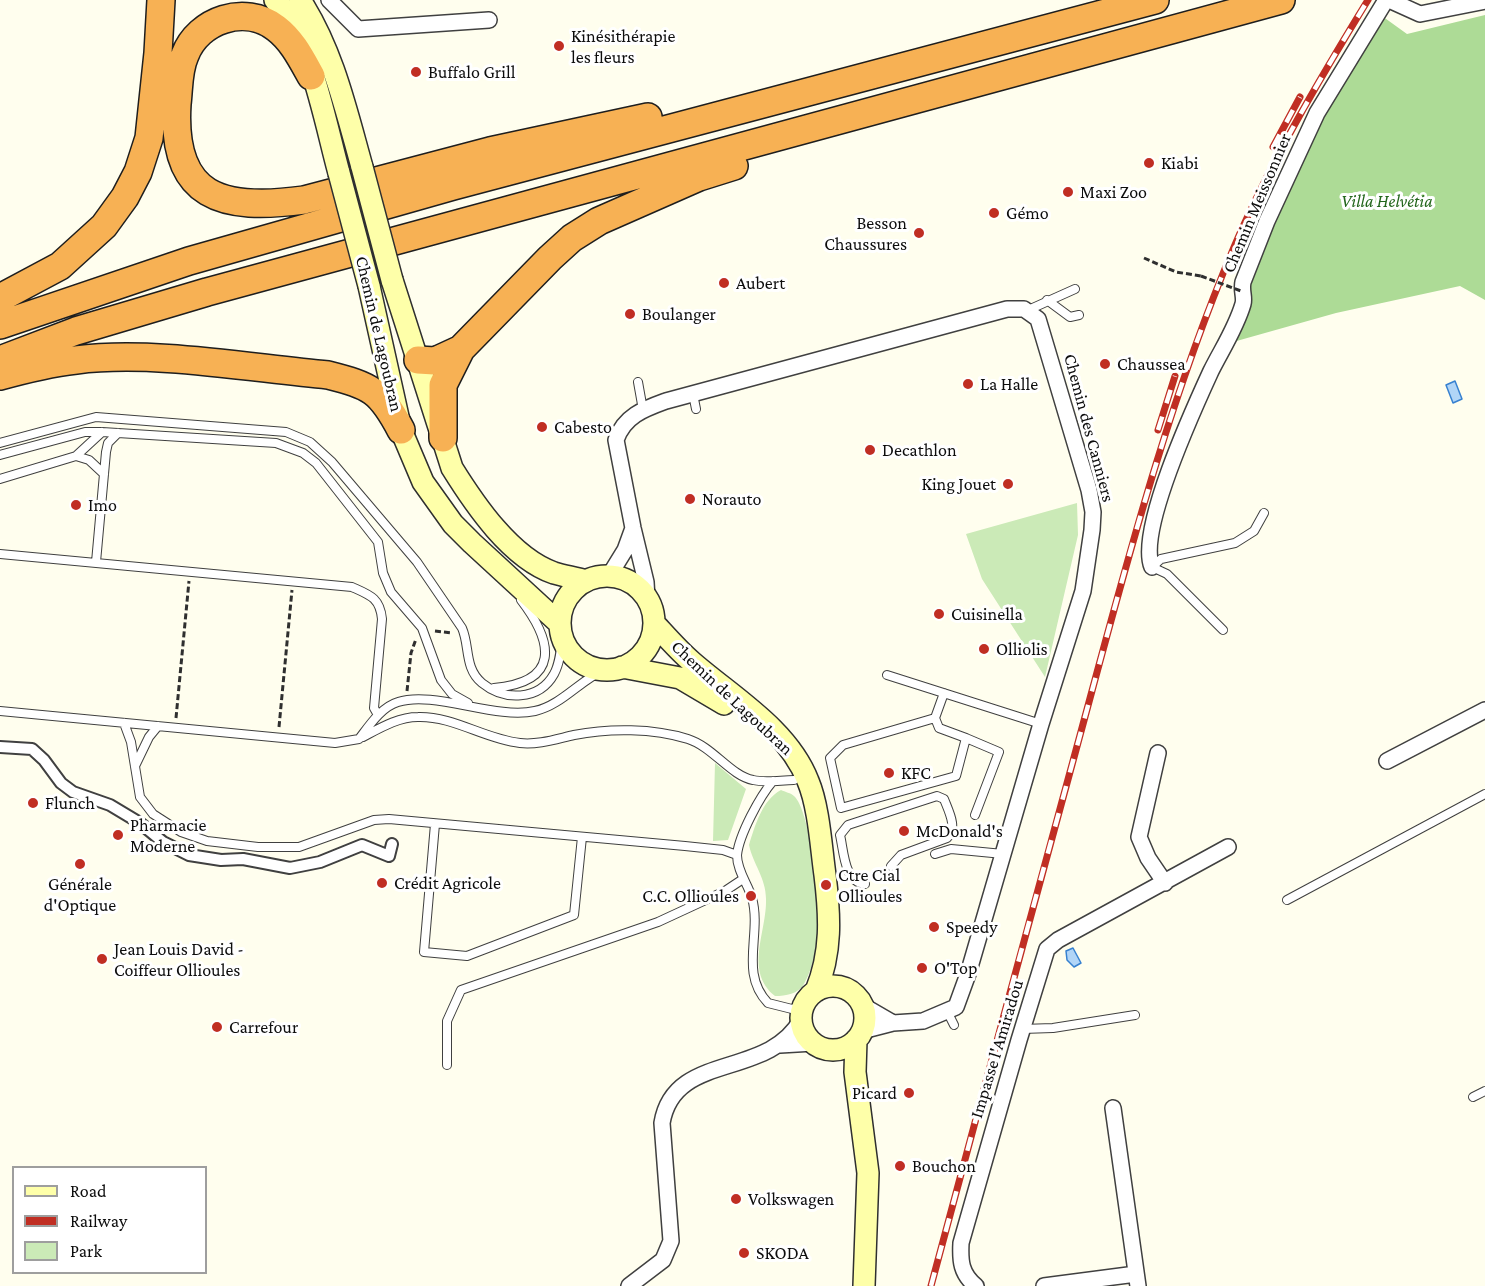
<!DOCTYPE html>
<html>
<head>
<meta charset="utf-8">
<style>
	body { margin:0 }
	#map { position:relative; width:1485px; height:1286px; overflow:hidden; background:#fffeee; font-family:"Crimson Pro",serif }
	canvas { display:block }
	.legend { position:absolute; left:12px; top:1166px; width:195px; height:108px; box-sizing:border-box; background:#fff; border:2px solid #9e9e9e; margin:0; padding:8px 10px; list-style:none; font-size:18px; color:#0d0d0d }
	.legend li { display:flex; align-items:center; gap:12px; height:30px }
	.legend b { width:30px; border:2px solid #9e9e9e }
</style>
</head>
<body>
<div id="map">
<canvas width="1485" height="1286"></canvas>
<ul class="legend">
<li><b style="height:8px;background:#feffa9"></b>Road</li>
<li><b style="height:8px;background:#c02e23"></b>Railway</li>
<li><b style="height:16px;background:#cbeab7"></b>Park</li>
</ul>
</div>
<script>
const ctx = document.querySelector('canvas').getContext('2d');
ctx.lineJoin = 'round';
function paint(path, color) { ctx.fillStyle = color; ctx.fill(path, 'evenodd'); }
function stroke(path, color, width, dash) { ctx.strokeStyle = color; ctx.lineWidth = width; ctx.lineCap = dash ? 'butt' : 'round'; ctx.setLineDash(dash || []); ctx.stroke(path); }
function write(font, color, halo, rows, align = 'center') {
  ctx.font = font + ' "Crimson Pro",serif'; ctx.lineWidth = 6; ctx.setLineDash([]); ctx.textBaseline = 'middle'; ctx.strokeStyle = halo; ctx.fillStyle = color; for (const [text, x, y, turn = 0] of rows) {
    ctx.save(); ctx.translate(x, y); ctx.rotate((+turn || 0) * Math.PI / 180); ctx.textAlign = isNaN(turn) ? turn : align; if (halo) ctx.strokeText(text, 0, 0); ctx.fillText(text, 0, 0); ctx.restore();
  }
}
const green = new Path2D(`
	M1077,503l1,32 -33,142 -63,-98 -16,-45z
	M715,763l31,26 -18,51 -15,1z
	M781,790c4,2 10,3 13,6 16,14 25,103 25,125 -1,21 -5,45 -15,63 -6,10 -18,12 -29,12 -31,-25 -8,-64 -9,-97 0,-21 -13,-35 -17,-54 6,-19 13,-45 32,-55z`);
const forest = new Path2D(`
	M1485,15v285l-25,-14 -124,27 -103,29 11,-56 58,-132 80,-138 25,18z`);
const water = new Path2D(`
	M1455,381l7,18 -9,4 -7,-18z
	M1073,948l8,15 -7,4 -7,-7 -1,-9z`);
const path = new Path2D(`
	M1144,258l32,14 25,4
	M435,631l17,2
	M407,691l4,-38 5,-14
	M176,718l13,-137
	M279,727l13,-137`);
const service = new Path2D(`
	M1047,300l23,17 9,-2
	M1026,311l49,-22
	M638,382l5,28
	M693,394l3,15
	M0,443l96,-26 190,15 24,10 22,20 85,100 45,66c8,18 2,40 20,55 22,18 57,18 72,-9 6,-11 7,-25 8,-37
	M0,455l85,-23h17l174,11 27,10 13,10 62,79 5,31 8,19 31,36 19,52 11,14 16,9
	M76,456l13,4 15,14
	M0,479l76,-23 26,-24
	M0,554l352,33c18,8 28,11 30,32l-8,89 4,7
	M96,562l10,-110 2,-9 10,-10
	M1223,630l-56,-56 -15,-7 9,-8 74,-16 19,-12 10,-18
	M887,675l154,49
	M494,688c66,-6 60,-45 27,-88
	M0,711l335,32 24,-4c10,-13 22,-32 39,-37 36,-12 97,18 137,9 27,-6 46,-32 71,-42
	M935,718l-92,27 -13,13 11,50 115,-32 10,-38 -27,-10 -4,-10 9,-25
	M124,723l7,19 9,55 13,17 28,18 26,9 51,6h41l75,-27 15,-1 296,27 38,4 14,5
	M363,737c17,-9 35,-20 55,-20 36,-1 66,22 102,26 18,2 36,-4 54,-8 35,-7 79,-7 114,4 25,8 43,37 65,41 13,3 28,0 41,0
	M966,738l33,14 -24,63
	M135,766l14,-29 9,-11
	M773,781c-13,15 -34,54 -36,74 0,16 11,29 15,43 10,36 -13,75 16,105l24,6 12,-4
	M435,824l-11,128 43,4 107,-41 8,-78
	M935,854l16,-5 52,5
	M865,884c-21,-2 -21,-32 -25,-49l8,-10 89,-29 7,3c5,13 14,29 3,39l-46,17 -10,11
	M1287,900l198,-106
	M947,1011l7,14
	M1022,1029l31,-1 82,-13
	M447,1065v-44l14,-31 197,-68 67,-31 18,-12
	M1473,1097l12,-6`);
const pedestrian = new Path2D(`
	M0,747l32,2 12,11 17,23 12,9 37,13 30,18 23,19 26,13 32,5 22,-1 47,9 30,-6 42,-17 27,11 3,-12`);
const minor = new Path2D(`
	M329,0l29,29 131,-9
	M1389,0l31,14 65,-13
	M1152,567c-15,-35 42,-159 59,-196 11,-22 25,-43 32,-67 2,-7 -2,-13 0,-22l24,-61 50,-108 69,-113
	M609,576l16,-26 8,-22
	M647,599l-1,-17 -13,-54 -17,-88c8,-24 28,-31 50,-39l341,-92h17l14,10 51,171 4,22 -1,18 -9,61 -42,133 -73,250 -12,33 -33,14 -30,2 -31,8
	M1158,753l-19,84 9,21 17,25
	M1387,761l98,-51
	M862,1005l31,18
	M780,1045l34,-2
	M1113,1108l25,178
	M629,1286l34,-26 8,-19 -9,-118c12,-72 105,-43 139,-103
	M976,1286c-15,-12 -16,-25 -15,-43l58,-203 28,-91 11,-9 170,-93
	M1044,1286l92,-12`);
const secondary = new Path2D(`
	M275,0c34,32 51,126 64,173
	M300,0c33,51 46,110 62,167
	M392,280l60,188c23,37 59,90 102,105 10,3 22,5 32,8
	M369,286l32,144 22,52 30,42 19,19 88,81
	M560 623a47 47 0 1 1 94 0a47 47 0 1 1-94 0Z
	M654,623c12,13 24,27 38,39 40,35 96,67 116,119 11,26 13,66 17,94 5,41 7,77 -9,116
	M622,667l58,11 44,26
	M801 1018a32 32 0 1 1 64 0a32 32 0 1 1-64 0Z
	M856,1040l-1,32 13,101 -4,113`);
const motorway = new Path2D(`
	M311,76c-10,-18 -19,-36 -35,-48 -31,-24 -78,-8 -91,27 -7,15 -6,33 -8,49 -6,95 46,107 127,96l186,-49 158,-34
	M0,298l60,-32 44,-40 21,-29 13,-25 11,-34 9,-85 3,-53
	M0,325l189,-64 264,-75 702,-186
	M0,360l76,-29 131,-39 1074,-292
	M418,360l17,1 26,-12
	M0,376c25,-7 50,-13 76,-16 76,-10 174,8 252,15 43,11 52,15 73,55
	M443,438v-53l18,-36 89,-91 22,-20 27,-17 100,-44 35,-11`);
const rail = new Path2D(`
	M1273,147l27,-50
	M1158,430l17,-54
	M931,1286c48,-179 96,-357 145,-536 46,-169 89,-341 158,-503 37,-86 85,-167 134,-247`);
const pathBridge = new Path2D(`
	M1201,276l40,15`);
const secondaryBridge = new Path2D(`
	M362,167l30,113
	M339,173l30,113`);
const markers = [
	[559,46,6,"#c02e23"],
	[416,72,6,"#c02e23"],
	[1149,163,6,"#c02e23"],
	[1068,192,6,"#c02e23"],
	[994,213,6,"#c02e23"],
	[919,233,6,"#c02e23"],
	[724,283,6,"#c02e23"],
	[630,314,6,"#c02e23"],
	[1105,364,6,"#c02e23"],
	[968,384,6,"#c02e23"],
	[542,427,6,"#c02e23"],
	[870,450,6,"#c02e23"],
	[1008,484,6,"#c02e23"],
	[690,499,6,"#c02e23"],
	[76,505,6,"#c02e23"],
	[939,614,6,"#c02e23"],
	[984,649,6,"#c02e23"],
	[889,773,6,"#c02e23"],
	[33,803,6,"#c02e23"],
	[904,831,6,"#c02e23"],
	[118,835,6,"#c02e23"],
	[80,864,6,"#c02e23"],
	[382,883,6,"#c02e23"],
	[826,885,6,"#c02e23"],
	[751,896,6,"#c02e23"],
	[934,927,6,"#c02e23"],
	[102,959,6,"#c02e23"],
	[922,968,6,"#c02e23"],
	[217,1027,6,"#c02e23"],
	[909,1093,6,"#c02e23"],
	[900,1166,6,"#c02e23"],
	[736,1199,6,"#c02e23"],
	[744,1253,6,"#c02e23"]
];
const poiNames = [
	["Kinésithérapie",571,36],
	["les fleurs",571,57],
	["Buffalo Grill",428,72],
	["Kiabi",1161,163],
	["Maxi Zoo",1080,192],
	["Gémo",1006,213],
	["Besson",907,223,"right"],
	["Chaussures",907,244,"right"],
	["Aubert",736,283],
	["Boulanger",642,314],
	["Chaussea",1117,364],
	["La Halle",980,384],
	["Cabesto",554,427],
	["Decathlon",882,450],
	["King Jouet",996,484,"right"],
	["Norauto",702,499],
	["Imo",88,505],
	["Cuisinella",951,614],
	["Olliolis",996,649],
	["KFC",901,773],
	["Flunch",45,803],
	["Pharmacie",130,825],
	["Moderne",130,846],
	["McDonald's",916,831],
	["Ctre Cial",838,875],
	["Ollioules",838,896],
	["Crédit Agricole",394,883],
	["Générale",80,884,"center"],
	["d'Optique",80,905,"center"],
	["C.C. Ollioules",739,896,"right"],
	["Speedy",946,927],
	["Jean Louis David -",114,949],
	["Coiffeur Ollioules",114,970],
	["O'Top",934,968],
	["Carrefour",229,1027],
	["Picard",897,1093,"right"],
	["Bouchon",912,1166],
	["Volkswagen",748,1199],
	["SKODA",756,1253]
];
const parkNames = [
	["Villa Helvétia",1387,201]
];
const streetNames = [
	["Chemin Meissonnier",1257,203,-67],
	["Chemin de Lagoubran",379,334,77],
	["Chemin des Canniers",1089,428,75],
	["Chemin de Lagoubran",732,698,43],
	["Impasse l'Amiradou",997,1049,-73]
];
paint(green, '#cbeab7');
paint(forest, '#addb96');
paint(water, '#b1d5f7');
stroke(water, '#3781d0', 1.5);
stroke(service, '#404040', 10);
stroke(pedestrian, '#404040', 14);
stroke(minor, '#404040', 18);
stroke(secondary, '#2f2f2f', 24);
stroke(motorway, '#1e1e1e', 30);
stroke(path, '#2f2f2f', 3, [6, 3]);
stroke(service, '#fff', 8);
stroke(pedestrian, '#fff', 10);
stroke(minor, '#fff', 15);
stroke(secondary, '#feffa9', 21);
stroke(motorway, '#f7b154', 27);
stroke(rail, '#c02e23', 7);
stroke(rail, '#fff', 4.5, [14]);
stroke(secondaryBridge, '#2f2f2f', 24, []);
stroke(pathBridge, '#2f2f2f', 3, [6, 3]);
stroke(secondaryBridge, '#feffa9', 21);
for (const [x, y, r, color] of markers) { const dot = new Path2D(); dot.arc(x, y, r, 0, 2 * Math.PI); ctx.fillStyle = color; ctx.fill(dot); stroke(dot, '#fff', 2); }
write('18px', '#0d0d0d', '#fff', poiNames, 'left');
write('italic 18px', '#23661c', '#fff', parkNames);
write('18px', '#0d0d0d', '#fff', streetNames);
</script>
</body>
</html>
